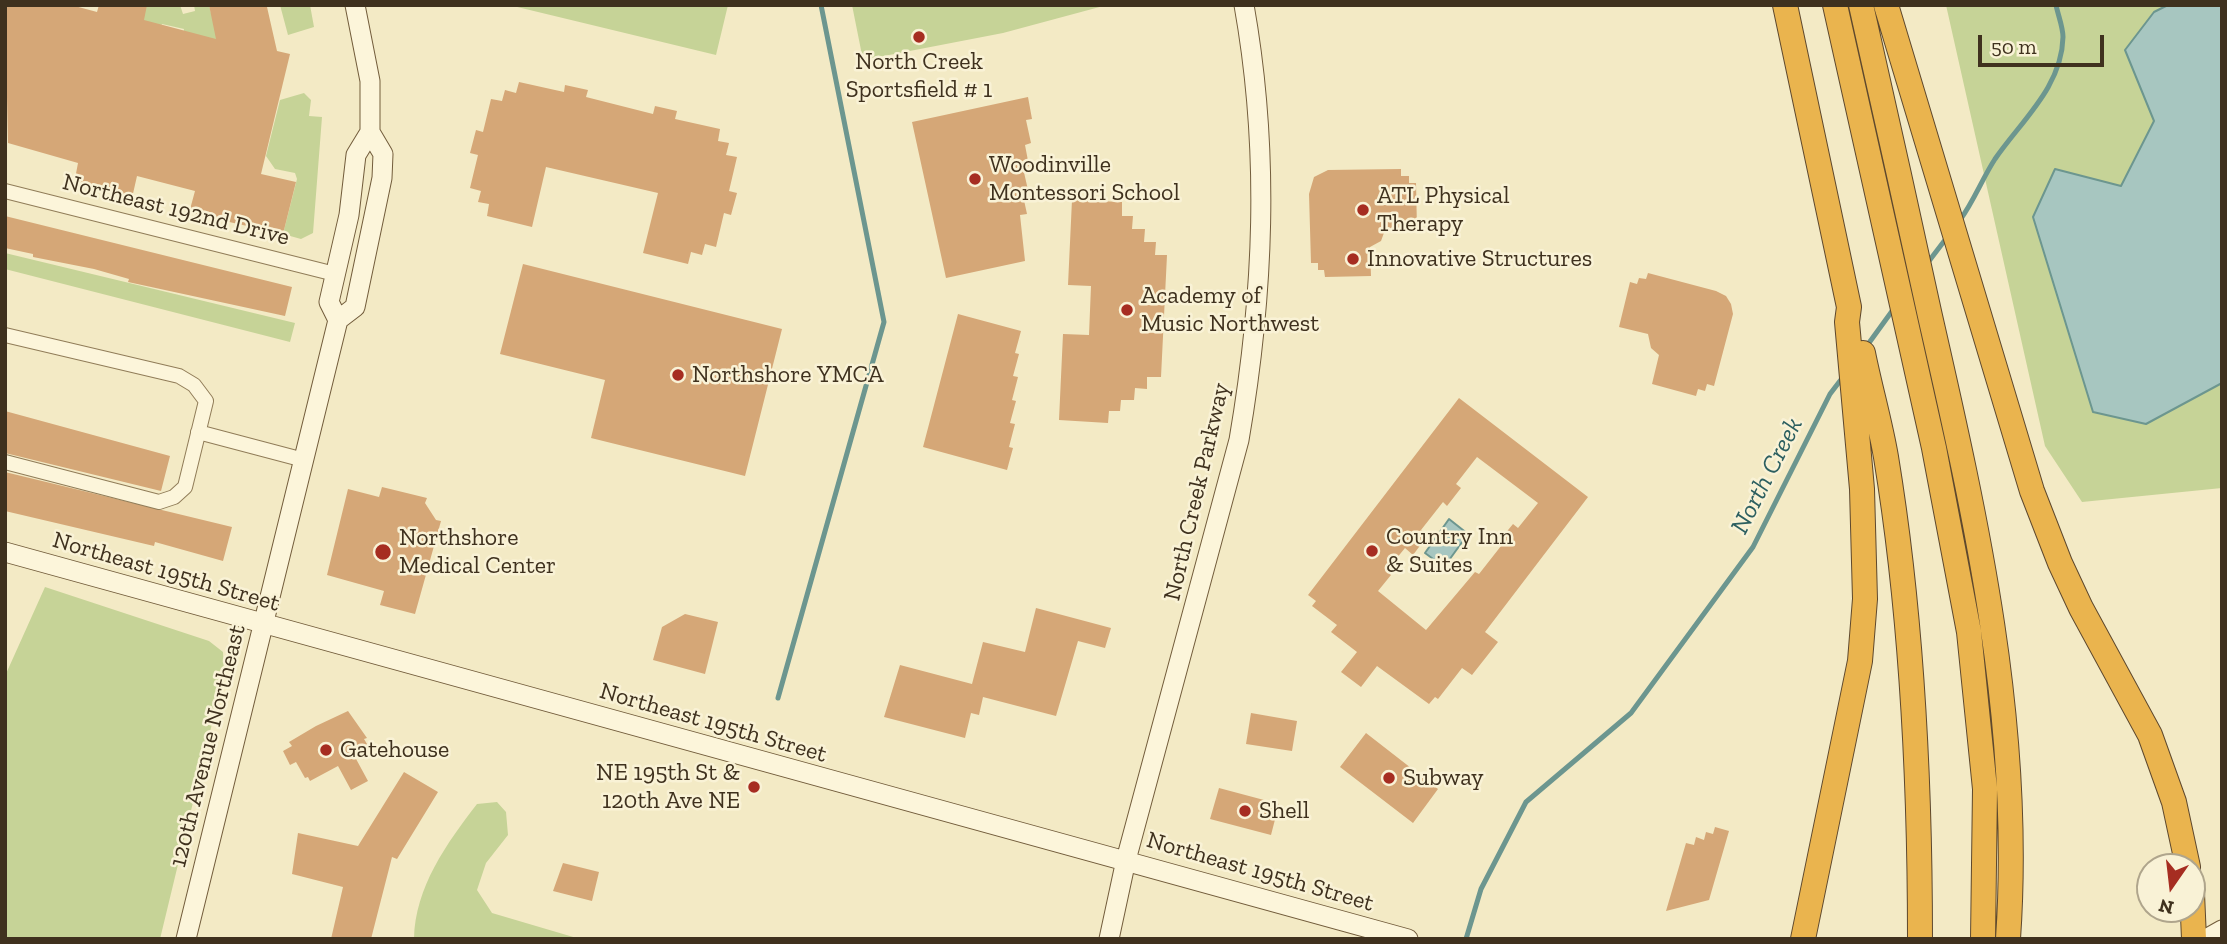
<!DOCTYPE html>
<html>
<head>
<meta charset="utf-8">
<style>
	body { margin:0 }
	#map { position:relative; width:2227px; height:944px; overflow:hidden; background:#f3eac5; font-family:"Zilla Slab",serif }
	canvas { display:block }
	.frame { position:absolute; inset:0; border:7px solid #3f311e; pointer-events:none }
	.north { position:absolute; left:2136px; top:853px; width:70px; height:70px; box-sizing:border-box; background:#f9f2d6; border:2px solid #afa58c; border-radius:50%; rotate:194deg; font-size:19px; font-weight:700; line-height:28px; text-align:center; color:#3f311e }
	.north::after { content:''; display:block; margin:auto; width:24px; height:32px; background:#a62d21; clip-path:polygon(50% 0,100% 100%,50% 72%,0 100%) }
	.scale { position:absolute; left:1978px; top:35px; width:126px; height:32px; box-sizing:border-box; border:4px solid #3f311e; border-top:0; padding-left:9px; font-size:21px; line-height:24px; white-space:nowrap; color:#3f311e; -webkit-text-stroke:5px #f9f2d6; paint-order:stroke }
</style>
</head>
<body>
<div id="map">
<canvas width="2227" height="944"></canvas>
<div class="frame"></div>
<div class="north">N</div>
<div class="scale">50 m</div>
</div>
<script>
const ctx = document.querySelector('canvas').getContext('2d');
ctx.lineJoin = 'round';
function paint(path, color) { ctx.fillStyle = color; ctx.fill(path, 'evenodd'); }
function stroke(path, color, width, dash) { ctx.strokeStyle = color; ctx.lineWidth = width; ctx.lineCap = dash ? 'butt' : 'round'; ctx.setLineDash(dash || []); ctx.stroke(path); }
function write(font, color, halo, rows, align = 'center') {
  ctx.font = font + ' "Zilla Slab",serif'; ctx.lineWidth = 5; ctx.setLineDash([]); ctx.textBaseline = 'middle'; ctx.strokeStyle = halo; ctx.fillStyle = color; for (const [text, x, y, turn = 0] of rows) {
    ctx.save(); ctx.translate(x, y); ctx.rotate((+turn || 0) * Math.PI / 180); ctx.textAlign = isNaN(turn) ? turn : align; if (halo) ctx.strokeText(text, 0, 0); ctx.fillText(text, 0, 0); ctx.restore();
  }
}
const green = new Path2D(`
	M147,5h33l3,9 12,-3 -1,-6h15l2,8 6,-1 10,32 -44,-9 1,-6 -22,-5 -2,4 -22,-10z
	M280,5h30l4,22 -26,8z
	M509,5h219l-12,50z
	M852,5h255l-104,28 -140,27z
	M1946,5h276v483l-140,14 -37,-56z
	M304,93l7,7 -2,16 13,1 -9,116 -12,6 -18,-5 14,-55 -2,-6 -20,-4 -9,-13 14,-56z
	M5,253l290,70 -5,19 -285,-73z
	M45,587l164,54 14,11 1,22 -64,265h-155v-263z
	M497,802l9,10 2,23 -22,28 -9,27 15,23 88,26h-166c1,-52 33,-96 63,-135z`);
const water = new Path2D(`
	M2168,5h54v378l-76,41 -53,-12 -60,-195 22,-48 66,17 33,-65 -29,-71 29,-38z
	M1449,519l19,15 -24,33 -19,-14z`);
const stream = new Path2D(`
	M1960,220c14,-19 22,-41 35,-61 26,-38 67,-72 68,-122 0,-10 -5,-22 -7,-32
	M1926,265l22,-29
	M1866,347l29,-40
	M778,698l106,-376 -63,-317
	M1466,939l15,-50 45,-87 105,-89 122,-166 77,-153 13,-17`);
const building = new Path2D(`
	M5,5h66l26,7 2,-7h48l-3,15 72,19 -7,-34 58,2 10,44 13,3 -29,120 35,8 -13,52 -94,-21 6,-22 -58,-15 -5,22 -58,-14 4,-21 -70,-20z
	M519,82l45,10 1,-7 23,5 -2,7 67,17 2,-8 22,5 -2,8 45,10 -2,12 11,2 -3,12 11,2 -8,34 8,2 -6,22 -7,-2 -8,34 -11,-3 -3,11 -11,-3 -3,12 -45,-11 15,-60 -112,-26 -14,60 -45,-11 2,-12 -11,-2 3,-11 -11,-3 8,-33 -8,-2 6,-23 7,2 8,-33 11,2 3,-11 11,3z
	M1028,97l4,22 -6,1 5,23 -6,2 4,21 -6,2 5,22 -6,1 5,23 -7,1 5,46 -79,17 -34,-156z
	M1401,169v7h8v7h7l1,46 -32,1 -4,11 -11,6 1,29 -46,1 -1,-7h-6v-7h-7l-2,-69 5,-17 14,-7z
	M1072,200l50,2v14h11l-1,13h13l-1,13h12l-1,13h12l-6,122h-14v12l-12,-1 -1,12h-13l-1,11h-11l-1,12 -49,-3 4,-86 26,1 2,-49 -23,-1z
	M5,216l287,71 -7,29 -157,-34 1,-3 -35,-10 -61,-12v-3l-28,-6z
	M523,264l259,65 -37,147 -154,-38 14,-58 -105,-26z
	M1648,273l68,18 10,5 5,8 2,10 -19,72 -7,-2 -2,7 -7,-2 -2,7 -44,-12 7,-29 -8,-7 -3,-14 -29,-7 11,-45 7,2 2,-6 7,1z
	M958,314l63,17 -6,22 4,1 -6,22 5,1 -6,23 4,1 -6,22 5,1 -6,23 4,1 -6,22 -84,-23z
	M1459,398l129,99 -103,135 13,10 -26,33 -10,-7 -24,31 -3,-2 -6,7 -52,-38 -16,21 -20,-15 16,-20 -26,-20 6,-7 -25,-19 4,-5 -8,-6zM1477,457l61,46 -20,25 -5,-4 -14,17 2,5 -22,28 -4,-2 -49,58 -48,-39 13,-16 -4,-5 18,-22 8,7 15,-20 -7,-5 22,-28 4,4 14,-18 -5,-4z
	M5,411l165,45 -9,35 -156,-38z
	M5,472l227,55 -9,34 -68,-19 -1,4 -149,-35z
	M382,487l45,11 -2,5 11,17 5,1 -26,93 -35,-9 4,-14 -57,-16 21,-86 31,8z
	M1036,608l75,20 -6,20 -27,-7 -22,75 -73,-19 -4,18 -8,-2 -6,25 -81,-21 16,-52 72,19 11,-42 42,10z
	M685,614l33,8 -13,52 -52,-14 9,-33z
	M348,711l19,27 -3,1 6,10 -15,8 13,24 -17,9 -13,-24 -28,15 -2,-4 -3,1 -9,-16 -6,3 -7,-14 9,-5 -3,-4 27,-16z
	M1251,713l46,8 -5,30 -46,-7z
	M1366,733l72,56 -25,34 -73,-56z
	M404,772l34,20 -41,67 -5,-2 -21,82h-40l12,-52 -51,-13 6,-41 60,13z
	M1219,788l60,16 -8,31 -61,-16z
	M1715,827l14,4 -20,69 -43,11 20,-68 8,2 2,-8 8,3 2,-8 7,2z
	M563,863l36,9 -7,29 -39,-10z`);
const street = new Path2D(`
	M5,191l330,83
	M5,335l174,41 15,9 12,16 -21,86 -11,10 -15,5 -154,-40
	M198,432l106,28`);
const secondary = new Path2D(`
	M338,320l-9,-18 20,-87 7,-60 14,-23v-51l-15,-76
	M5,552l1403,387
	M186,939l152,-619 17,-13 27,-129 1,-24 -13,-22
	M1109,939l17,-79 113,-420c25,-146 31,-289 5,-435
	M2206,939l16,-9`);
const highway = new Path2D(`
	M1785,5l64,302 -2,15 15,167 3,110 -5,62 -57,278
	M1835,5l99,443 35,184 16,157 -2,150
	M1861,5c24,104 46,207 69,311 47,206 93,410 78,623
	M1886,5l146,486 28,72 21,45 69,127 24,67 14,65
	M1863,353c7,35 17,69 23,104 26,158 34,321 34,482
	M2192,893l2,46`);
const markers = [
	[919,37,7,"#a62d21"],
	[975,179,7,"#a62d21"],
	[1363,210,7,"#a62d21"],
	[1353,259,7,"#a62d21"],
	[1127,310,7,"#a62d21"],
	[678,375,7,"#a62d21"],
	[1372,551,7,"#a62d21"],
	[383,552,9,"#a62d21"],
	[326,750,7,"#a62d21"],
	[1389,778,7,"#a62d21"],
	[754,787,7,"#a62d21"],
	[1245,811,7,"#a62d21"]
];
const poiNames = [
	["North Creek",919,62,"center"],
	["Sportsfield # 1",919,90,"center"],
	["Woodinville",989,165],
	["Montessori School",989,193],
	["ATL Physical",1377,196],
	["Therapy",1377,224],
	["Innovative Structures",1367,259],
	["Academy of",1141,296],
	["Music Northwest",1141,324],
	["Northshore YMCA",692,375],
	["Country Inn",1386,537],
	["& Suites",1386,565],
	["Northshore",399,538],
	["Medical Center",399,566],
	["Gatehouse",340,750],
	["NE 195th St &",740,773,"right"],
	["120th Ave NE",740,801,"right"],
	["Subway",1403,778],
	["Shell",1259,811]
];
const streetNames = [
	["Northeast 192nd Drive",176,210,14],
	["North Creek Parkway",1197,492,-77],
	["Northeast 195th Street",166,572,16],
	["Northeast 195th Street",713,723,16],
	["120th Avenue Northeast",208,746,-76],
	["Northeast 195th Street",1260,872,16]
];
const waterNames = [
	["North Creek",1767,476,-63]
];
paint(green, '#c6d397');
paint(water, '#a7c6c0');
stroke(water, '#6c968f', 2);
stroke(stream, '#6c968f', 5);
paint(building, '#d5a777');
stroke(street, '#907c58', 16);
stroke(secondary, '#725c3b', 21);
stroke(highway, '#5e482d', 26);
stroke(street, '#fcf5da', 14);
stroke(secondary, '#fcf5da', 19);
stroke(highway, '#eab44e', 24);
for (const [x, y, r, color] of markers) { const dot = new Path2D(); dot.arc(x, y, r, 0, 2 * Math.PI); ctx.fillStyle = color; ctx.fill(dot); stroke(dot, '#f9f2d6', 2.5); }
write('24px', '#3f311e', '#f9f2d6', poiNames, 'left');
write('24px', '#3f311e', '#f9f2d6', streetNames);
write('italic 26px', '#2c5f60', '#f9f2d6', waterNames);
</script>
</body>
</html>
